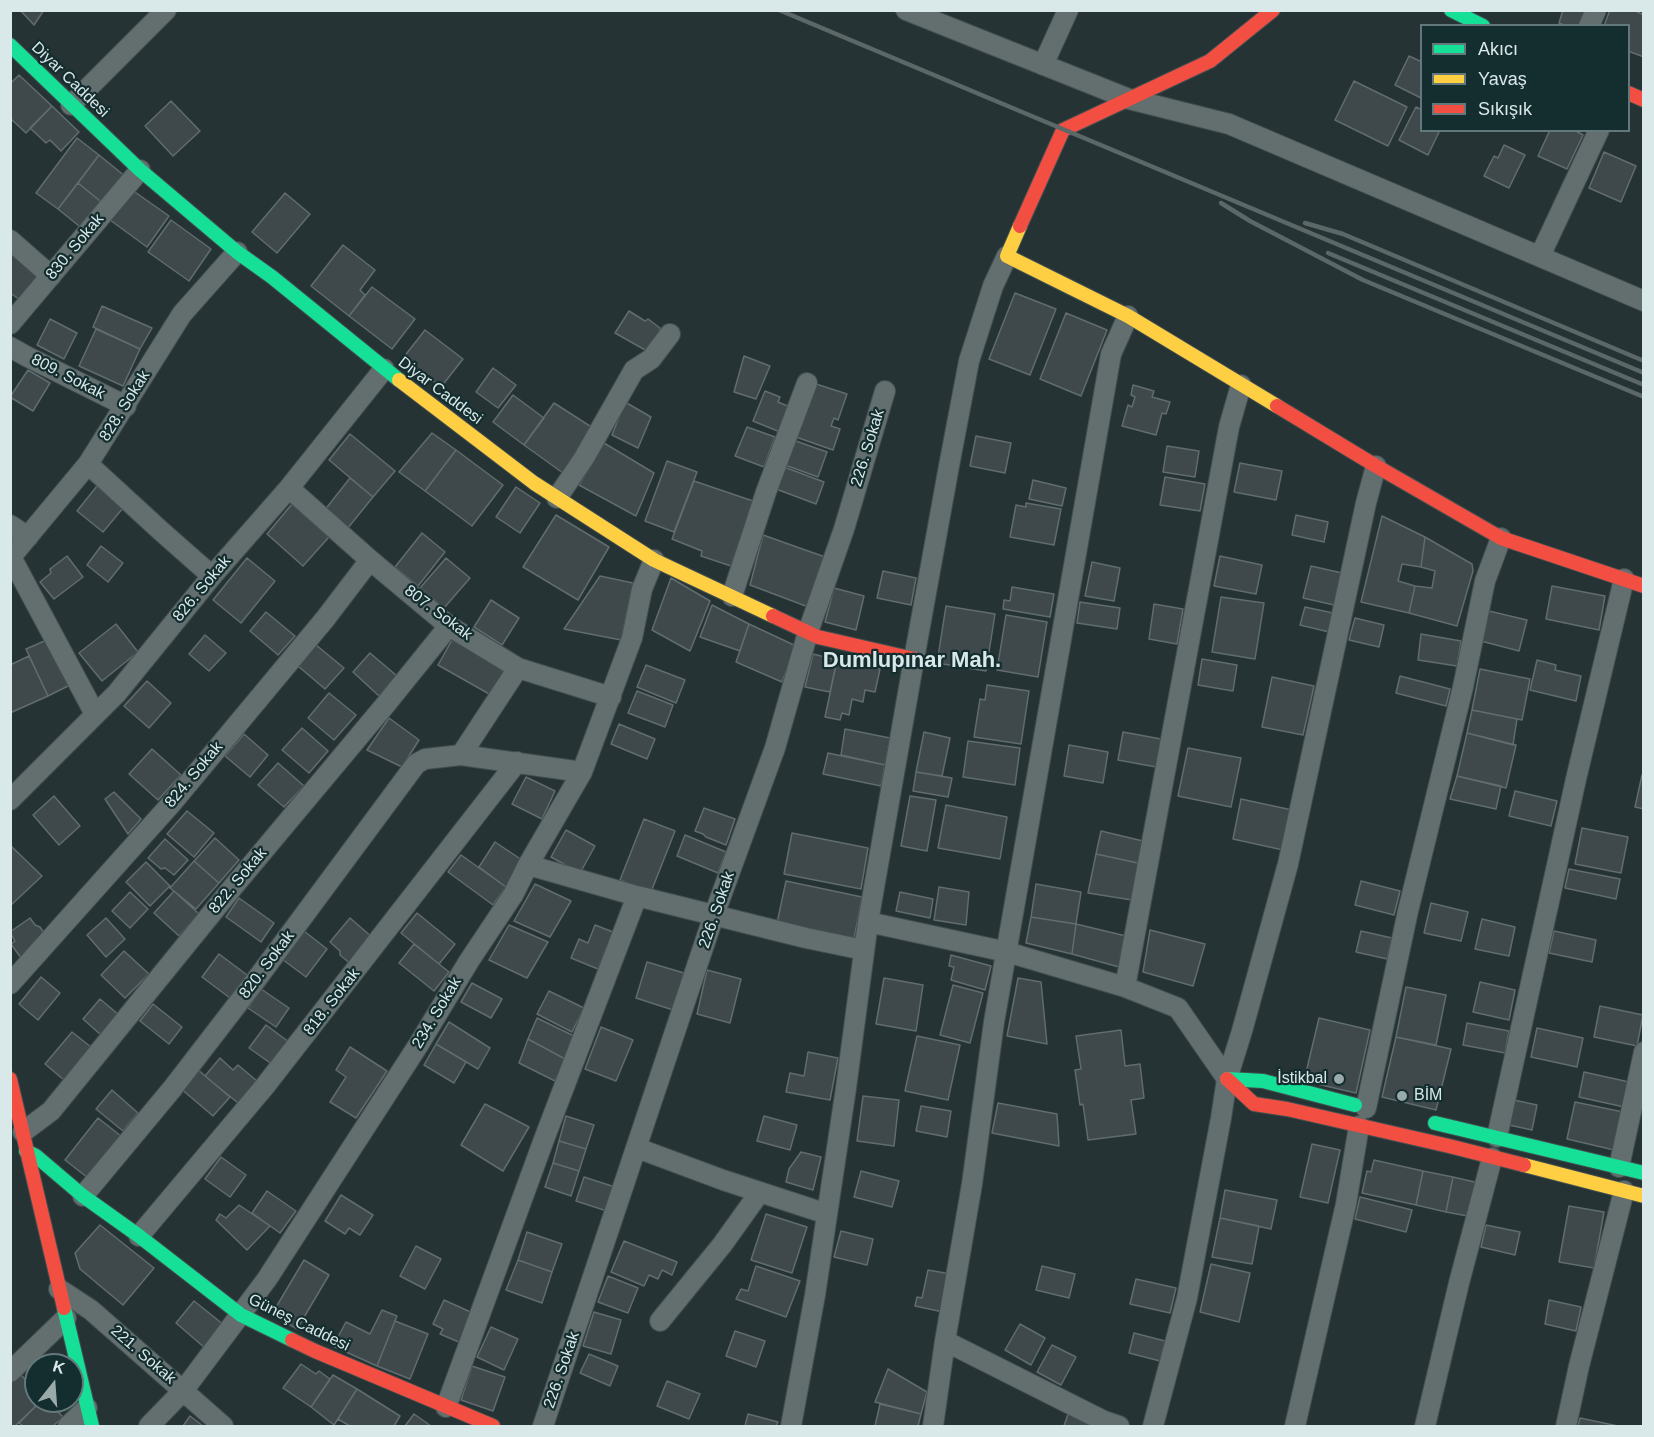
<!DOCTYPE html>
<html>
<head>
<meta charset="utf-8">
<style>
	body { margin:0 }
	#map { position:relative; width:1654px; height:1437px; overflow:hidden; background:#253334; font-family:Helvetica,sans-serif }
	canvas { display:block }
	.frame { position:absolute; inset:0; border:12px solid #d9e8e9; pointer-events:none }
	.legend { position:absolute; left:1420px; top:24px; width:210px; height:108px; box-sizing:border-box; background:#142e30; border:2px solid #63787a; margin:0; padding:8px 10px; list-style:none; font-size:18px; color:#d9e8e9 }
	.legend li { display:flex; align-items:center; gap:12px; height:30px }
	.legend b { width:30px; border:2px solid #63787a }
	.north { position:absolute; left:24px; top:1353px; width:60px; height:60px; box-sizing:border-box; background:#142e30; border:2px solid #63787a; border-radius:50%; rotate:17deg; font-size:16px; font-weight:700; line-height:24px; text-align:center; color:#d9e8e9 }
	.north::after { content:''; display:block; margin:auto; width:21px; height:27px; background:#9aa9aa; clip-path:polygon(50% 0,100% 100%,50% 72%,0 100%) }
</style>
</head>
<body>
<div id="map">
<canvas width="1654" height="1437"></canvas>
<div class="frame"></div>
<ul class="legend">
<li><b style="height:8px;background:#16e098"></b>Akıcı</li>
<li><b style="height:8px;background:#ffcf43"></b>Yavaş</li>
<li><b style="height:8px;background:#f24e42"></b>Sıkışık</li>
</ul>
<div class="north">K</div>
</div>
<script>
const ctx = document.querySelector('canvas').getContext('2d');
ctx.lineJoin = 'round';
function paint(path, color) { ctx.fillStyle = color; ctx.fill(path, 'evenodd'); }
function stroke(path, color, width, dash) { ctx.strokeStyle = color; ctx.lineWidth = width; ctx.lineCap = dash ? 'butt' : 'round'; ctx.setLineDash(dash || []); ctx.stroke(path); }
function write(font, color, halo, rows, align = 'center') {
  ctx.font = font + ' Helvetica,sans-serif'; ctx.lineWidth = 4.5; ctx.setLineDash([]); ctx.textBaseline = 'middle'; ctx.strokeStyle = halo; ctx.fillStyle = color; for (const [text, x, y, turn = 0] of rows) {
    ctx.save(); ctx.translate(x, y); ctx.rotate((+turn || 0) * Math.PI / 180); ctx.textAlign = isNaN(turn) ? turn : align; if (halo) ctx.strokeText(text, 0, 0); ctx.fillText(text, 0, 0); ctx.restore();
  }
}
const building = new Path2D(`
	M20,10h24l-10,15z
	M1563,10h23l-5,16h-14l-8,-3z
	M1610,10h23l11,5v42l-16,-6v-25h-24z
	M1409,56l13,6 -1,36 -26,-13z
	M19,75l33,31 -26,27 -16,-15v-34z
	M1354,81l53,26 -19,39 -53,-26z
	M171,101l29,30 -27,25 -28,-30z
	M52,106l27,26 -18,19 -11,-11 -4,3 -16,-15z
	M1416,107l6,3v20h18l-12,25 -29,-15z
	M1550,130h24l9,5 -16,34 -29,-13z
	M77,138l22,17 -41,54 -22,-16z
	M1504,145l21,10 -16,33 -25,-12 10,-20 4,2z
	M1604,152l32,14 -15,36 -32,-14z
	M99,155l27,22 -21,28 -27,-22z
	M78,183l27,22 -21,25 -26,-21z
	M132,190l37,26 -22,31 -37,-27z
	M285,193l25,21 -33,39 -25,-21z
	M171,220l40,29 -22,32 -41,-29z
	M343,245l32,25 -15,20 5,5 -16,21 -38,-30z
	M10,253l30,21 -21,25 -9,-6z
	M372,287l43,32 -23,30 -43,-33z
	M1015,293l41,16 -26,66 -41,-16z
	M102,306l50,22 -12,21 -47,-22z
	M629,311l16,10 3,-2 12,9 -3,10 -10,13 -32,-18z
	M1066,313l41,17 -26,66 -41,-17z
	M50,319l27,14 -13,26 -27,-14z
	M96,329l44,20 -17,37 -44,-20z
	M425,330l38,29 -22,28 -38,-29z
	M744,356l26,10 -14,33 -22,-7z
	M493,368l23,17 -18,23 -22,-16z
	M28,370l22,13 -17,28 -23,-14z
	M816,384l31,10 -9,26 -4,-2 -3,8 9,3 -7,21 -37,-13z
	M1133,385l21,6 -2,6 18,5 -4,12 -4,-1 -6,22 -34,-9 6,-21 4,2 3,-10 -4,-2z
	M765,391l15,6 -2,5 12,5 -10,25 -27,-11z
	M513,395l31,23 -20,27 -31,-23z
	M625,402l26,15 -13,31 -26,-13z
	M554,403l39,25 -30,45 -39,-28z
	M747,427l28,10 -11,30 -29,-11z
	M432,433l24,17 -31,41 -26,-19z
	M350,434l45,37 -22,26 -44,-37z
	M976,436l35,7 -6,30 -35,-7z
	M793,440l34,12 -9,25 -33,-12z
	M604,443l50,30 -18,43 -57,-31z
	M1167,446l32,5 -4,26 -32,-5z
	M456,450l47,35 -31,41 -47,-35z
	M667,461l30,11 -23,60 -29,-11z
	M1240,463l42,8 -6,29 -42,-8z
	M784,467l40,15 -8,22 -40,-15z
	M1165,477l40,7 -5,27 -40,-6z
	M350,478l23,19 -26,32 -23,-18z
	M1033,480l33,8 -4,18 -33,-7z
	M694,481l62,21 -15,47 -5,2 -5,15 -30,-10 1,-5 -30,-12z
	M97,486l26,22 -20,24 -26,-21z
	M516,487l24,16 -20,30 -24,-16z
	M1026,503l35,6 -7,36 -44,-8 6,-32 10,2z
	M292,504l37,33 -26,29 -36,-32z
	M556,515l53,32 -31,53 -55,-33z
	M1296,515l32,7 -4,20 -32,-7z
	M1382,516l43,21 -4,30 -19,-3 -4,17 17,5 -6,27 -48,-11z
	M422,533l23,19 -27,34 -23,-19z
	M763,535l62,22 -14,51 -61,-23z
	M1425,537l47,27 1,7 -16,55 -48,-13 6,-27 17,2 3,-17 -14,-4z
	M101,546l22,17 -15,19 -21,-17z
	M67,556l16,21 -29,22 -14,-17 11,-9 -1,-4z
	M1220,556l42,9 -6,29 -42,-8z
	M247,558l28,23 -34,42 -28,-23z
	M446,558l24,20 -26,30 -24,-20z
	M1092,562l28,6 -6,33 -29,-5z
	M1311,566l31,7 -8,32 -31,-7z
	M883,571l33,7 -5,27 -34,-7z
	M600,576l33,7 -12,57 -57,-11z
	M671,578l39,23 -20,50 -38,-21z
	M1552,586l53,10 -6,34 -53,-11z
	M1012,587l42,7 -4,23 -47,-8 1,-9 6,1z
	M834,588l30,8 -8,34 -31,-8z
	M1221,597l43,6 -9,56 -43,-7z
	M491,600l28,18 -17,27 -28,-18z
	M1080,602l40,6 -3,21 -40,-6z
	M1154,604l29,5 -6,35 -28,-5z
	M712,605l37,19 -9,27 -40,-14z
	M946,606l49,8 -9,57 -49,-8z
	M1305,607l28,6 -4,19 -29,-7z
	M1489,611l38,9 -8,31 -38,-10z
	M266,612l29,24 -17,19 -28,-24z
	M1006,615l41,7 -9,55 -41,-7z
	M1355,618l29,7 -5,22 -30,-7z
	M116,624l22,28 -36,29 -23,-28z
	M749,624l47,22 -14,36 -46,-20z
	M1421,634l40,7 -4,25 -39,-6z
	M205,635l21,18 -17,18 -20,-17z
	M49,639l21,46 -22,11 -22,-47z
	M452,640l53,29 -14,26 -53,-30z
	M316,645l28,23 -19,21 -27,-23z
	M370,653l27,23 -18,20 -26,-24z
	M813,654l24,6 -7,32 -25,-5z
	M29,656l19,40 -38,17v-48z
	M1202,659l35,6 -4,26 -35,-6z
	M837,660l43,9 -5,23 -10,-2 -2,12 -11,-3 -3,16 -7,-2 -2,7 -15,-3z
	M1537,660l19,5 -1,5 26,6 -5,25 -46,-11z
	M646,665l39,15 -9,23 -39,-16z
	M1480,669l50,10 -8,41 -50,-10z
	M1400,676l50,13 -4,17 -50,-13z
	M1272,677l42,9 -11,49 -41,-8z
	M147,681l24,22 -22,25 -25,-22z
	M987,685l42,6 -8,53 -47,-7 6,-38 5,1z
	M637,691l36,14 -8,22 -37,-14z
	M329,693l27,22 -22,25 -26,-22z
	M1472,710l45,9 -4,26 -46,-12z
	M389,718l30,22 -17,27 -35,-17z
	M619,724l36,15 -8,20 -36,-15z
	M302,728l26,23 -19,22 -27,-23z
	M845,729l45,9 -5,27 -44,-10z
	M924,732l26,6 -8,38 -26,-4z
	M1123,732l38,7 -5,28 -38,-7z
	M1467,733l49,12 -10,43 -49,-12z
	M244,734l24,21 -18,22 -25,-21z
	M968,741l52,7 -5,37 -52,-8z
	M1069,745l39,7 -5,31 -39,-7z
	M1188,748l53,10 -10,49 -53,-11z
	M152,749l29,26 -23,25 -29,-26z
	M828,753l57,12 -4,21 -58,-12z
	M278,763l26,23 -20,21 -26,-22z
	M916,772l36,6 -4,19 -35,-6z
	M1642,775h2v34l-9,-2z
	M1457,776l44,10 -5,23 -46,-10z
	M526,777l29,14 -13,28 -30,-15z
	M1515,791l42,10 -6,25 -42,-10z
	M114,792l27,27 -13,15 -23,-35z
	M54,796l26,30 -21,19 -26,-30z
	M910,796l26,4 -9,51 -26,-5z
	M1241,799l51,11 -9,40 -50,-11z
	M946,805l61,12 -7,42 -62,-11z
	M704,808l31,11 -9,26 -20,-8 -3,-3 -8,-3z
	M187,811l27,22 -20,24 -27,-23z
	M644,819l31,12 -24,61 -31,-12z
	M1582,828l46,9 -7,36 -46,-9z
	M566,830l29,16 -15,27 -29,-16z
	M1101,831l42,10 -5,22 -42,-9z
	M792,833l76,15 -7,41 -77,-15z
	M685,835l41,17 -8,21 -41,-17z
	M215,838l24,22 -20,23 -25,-22z
	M165,839l23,21 -14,15 -9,-7 -4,1 -13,-11z
	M495,842l27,18 -16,27 -27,-20z
	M10,845l32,31 -32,30z
	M1096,854l42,9 -6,37 -44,-7z
	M461,855l45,32 -13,18 -45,-33z
	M194,861l25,22 -23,26 -26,-21z
	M146,862l24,24 -20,20 -24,-24z
	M1569,869l51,10 -4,20 -51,-11z
	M786,881l76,16 -8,42 -77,-16z
	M1361,881l39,10 -6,24 -39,-10z
	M535,884l36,17 -21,36 -36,-16z
	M1036,884l45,8 -5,32 -45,-7z
	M939,887l30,5 -3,33 -32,-5z
	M174,891l25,23 -20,22 -25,-23z
	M130,892l18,17 -18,19 -18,-17z
	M900,892l33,7 -3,19 -34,-7z
	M239,898l35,25 -13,19 -35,-25z
	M1431,903l37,9 -7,29 -37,-8z
	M417,913l38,31 -16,20 -38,-31z
	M1031,917l45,7 -4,30 -46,-11z
	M30,918l5,7 5,2 6,9 -25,22 -10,-14 4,-3 -5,-9z
	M106,918l19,21 -19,18 -19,-22z
	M350,918l23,20 -21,27 -12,-10v-4l-10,-9z
	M1482,919l33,8 -6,29 -34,-7z
	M1076,924l50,12 -7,31 -47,-13z
	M509,925l39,17 -21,36 -38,-18z
	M595,925l18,7 -15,37 -27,-11 8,-19 9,4z
	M1150,930l55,14 -12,42 -50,-14z
	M304,931l23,18 -21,28 -24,-18z
	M1361,931l31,7 -5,21 -31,-7z
	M1554,931l42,9 -4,22 -43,-9z
	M414,944l35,28 -15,19 -35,-28z
	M124,951l25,23 -24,24 -24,-23z
	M219,954l28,21 -17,23 -28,-21z
	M951,955l40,11 -6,24 -34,-10 3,-13 -5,-1z
	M647,962l37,11 -11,37 -37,-12z
	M707,970l34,9 -11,44 -33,-9z
	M41,977l19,16 -22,27 -19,-16z
	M884,978l39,7 -7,46 -40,-7z
	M1018,978l23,4 6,62 -40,-8z
	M1480,982l35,8 -6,30 -36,-8z
	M472,983l30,16 -11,19 -30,-16z
	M953,985l30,8 -13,50 -30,-8z
	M1406,987l40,8 -10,50 -40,-8z
	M261,989l28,19 -13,19 -28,-19z
	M549,991l35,17 -12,24 -35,-18z
	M100,999l19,16 -18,20 -18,-16z
	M153,1004l29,23 -13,17 -29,-23z
	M1600,1006l43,9 -6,31 -43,-9z
	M537,1018l37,18 -9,23 -37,-20z
	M1319,1018l51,12 -14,63 -52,-12z
	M449,1022l41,26 -12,21 -42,-25z
	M1467,1023l42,8 -4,22 -42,-8z
	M266,1025l23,17 -16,23 -24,-17z
	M601,1027l32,13 -17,41 -31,-12z
	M1537,1028l46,10 -6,29 -46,-10z
	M1121,1030l4,36 15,-2 4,34 -13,2 5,34 -48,6 -5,-36 -3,1 -5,-35 6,-1 -5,-33z
	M72,1032l19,15 -27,33 -19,-16z
	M917,1036l43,9 -12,55 -43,-9z
	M1396,1037l55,12 -15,61 -54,-13z
	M528,1039l37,20 -10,22 -36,-18z
	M436,1044l30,18 -12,21 -30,-18z
	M350,1047l37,24 -31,47 -26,-16 16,-25 -10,-7z
	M808,1052l30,6 -8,42 -44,-8 4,-19 14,3z
	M220,1058l13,12 5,-5 19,16 -19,22 -33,-27z
	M197,1069l33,28 -17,19 -33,-28z
	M1584,1072l45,10 -5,25 -45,-10z
	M112,1090l26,23 -15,18 -27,-22z
	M863,1096l36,4 -5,46 -37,-5z
	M1514,1100l23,5 -5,25 -23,-5z
	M1575,1102l48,10 -9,38 -47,-11z
	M998,1103l59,11 2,32 -67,-13z
	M485,1104l44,23 -26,44 -42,-26z
	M921,1106l30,5 -4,26 -31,-6z
	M566,1116l28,9 -8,24 -27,-8z
	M764,1116l33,9 -7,25 -33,-9z
	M98,1118l23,18 -33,42 -23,-18z
	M559,1141l27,8 -7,22 -26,-8z
	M1312,1144l28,6 -12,53 -28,-6z
	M801,1152l20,5 -8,33 -27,-8 3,-13z
	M221,1157l25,18 -16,22 -25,-18z
	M1374,1160l49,11 -7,34 -54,-12 5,-22 4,1z
	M553,1163l26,8 -8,25 -26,-9z
	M861,1171l38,10 -7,26 -38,-10z
	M1423,1171l30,6 -7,35 -30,-7z
	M584,1177l34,11 -8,24 -34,-11z
	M1453,1177l26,6 -6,34 -27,-5z
	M1225,1190l52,10 -6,29 -51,-11z
	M267,1191l29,20 -16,22 -28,-20z
	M341,1195l32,20 -13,20 -11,-7 -4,6 -20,-13z
	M1360,1197l52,13 -6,22 -51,-13z
	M239,1205l31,21 -23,24 -31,-30 4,-6 6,4z
	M1569,1206l35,6 -10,56 -35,-6z
	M766,1214l41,13 -15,46 -41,-13z
	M1220,1218l39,8 -7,38 -40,-7z
	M100,1225l54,43 -31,37 -43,-36 -5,-16z
	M1486,1225l34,7 -5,23 -34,-8z
	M841,1231l32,8 -6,26 -33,-8z
	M527,1232l35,12 -10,28 -34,-12z
	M624,1241l53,21 -5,13 -10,-5 -4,9 -9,-4 -5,11 -33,-14z
	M416,1246l25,13 -16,30 -25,-13z
	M304,1260l25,15 -32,54 -25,-15z
	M518,1260l34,12 -10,31 -36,-13z
	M1211,1264l39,9 -11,49 -39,-10z
	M756,1266l44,15 -14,36 -50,-18 5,-10 7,2z
	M1042,1266l33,8 -6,24 -33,-8z
	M928,1270l23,4 -8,38 -28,-6 2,-9 5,1z
	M608,1276l30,12 -10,25 -30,-11z
	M1136,1279l40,9 -6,25 -40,-9z
	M444,1300l31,14 -14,29 -21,-9 3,-5 -10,-5z
	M1549,1300l32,7 -5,24 -31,-7z
	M194,1301l30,24 -19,23 -29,-25z
	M382,1310l15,6 -20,50 -44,-20 13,-24 24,12z
	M594,1312l27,8 -10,34 -28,-8z
	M395,1321l33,13 -18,45 -33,-13z
	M1020,1324l25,14 -14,27 -26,-15z
	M491,1327l27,12 -14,31 -27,-13z
	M735,1331l30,10 -9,26 -30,-11z
	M1134,1333l31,8 -5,20 -31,-8z
	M1052,1345l24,12 -15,28 -24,-13z
	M589,1354l29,12 -8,20 -30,-13z
	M301,1364l15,10 3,-3 11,8 -19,28 -28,-19z
	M472,1366l33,11 -12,34 -32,-11z
	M888,1369l39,23 -6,22 -46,-12z
	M20,1374l16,16v11h5l-26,25h-5v-43z
	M333,1375l24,14 -23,36 -23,-18z
	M667,1381l33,13 -11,25 -32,-13z
	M357,1389l43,27 -6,10h-44l-12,-7z
	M41,1401h6l16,16 -10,9h-30l-4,-3z
	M880,1404l41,10 -3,12h-43z
	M414,1414l17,12h-26z
	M748,1414l30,8 -2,4h-31z
	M1068,1414l29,12h-33z
	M190,1416l13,10h-20z
	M1580,1418l38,8h-40z`);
const street = new Path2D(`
	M906,10l223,89 100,25 415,177
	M1589,26l7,-16
	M1043,65l25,-55
	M71,105l95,-95
	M10,240l41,36
	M1540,256l59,-126
	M10,324l130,-154
	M10,347l16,9 100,50
	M88,464l73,67 51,45
	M289,488l81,72 79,66 69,42 93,29
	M557,498l27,-40 50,-88 17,-11 19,-25
	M10,525l18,12
	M11,557l84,157
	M10,558l78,-94 94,-150 55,-62
	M732,596l34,-104 41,-109
	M461,755l121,17
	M10,800l107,-107 95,-117 77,-88 95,-119
	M528,865l109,31 169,42 58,12
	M868,922l139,30 118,35 53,21 49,71
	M10,984l161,-180 154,-185 45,-59
	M1125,987l104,-560 12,-42
	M1366,1108l42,-197 55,-224 22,-106 16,-43
	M23,1132l28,-21 182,-224 153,-183 63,-78
	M1497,1137l79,-358 48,-200
	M637,1148l86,32 104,34
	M1619,1167l25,-115
	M83,1196l89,-107 84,-109 160,-216 9,-5 36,-4 57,-87
	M139,1236l126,-150 252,-324
	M59,1289l32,21 132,116
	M660,1321l62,-76 38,-53
	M945,1341l159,80 15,5
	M10,1372l56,-54
	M446,1407l97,-265 94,-246
	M68,1426l19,-18
	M149,1426l34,-35 84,-112 152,-235 50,-83 44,-66 15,-30 54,-93 50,-134 10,-49 12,-29
	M543,1426l171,-511 61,-167 33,-116 36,-103 41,-138
	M791,1426l24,-131 31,-207 22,-166 46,-263 35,-193 20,-105 24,-75 14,-30
	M933,1426l12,-85 27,-157 22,-162 117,-668 17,-38
	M1153,1426l34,-128 34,-180 6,-39 15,-48 46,-167 78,-361 10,-37
	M1295,1426l51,-222 13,-78
	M1425,1426l34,-143 33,-125
	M1566,1426l13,-60 45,-175`);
const fast = new Path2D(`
	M1451,10l32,16
	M10,45l130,125 97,82 35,25 127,103
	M1227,1079l36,2 92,24
	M1435,1123l209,50
	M26,1151l10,5 47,40 56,40 102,79 51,25
	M64,1308l28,118`);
const slow = new Path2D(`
	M1020,226l-13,30 121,60 149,90
	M399,380l135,103 120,77 119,56
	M1524,1165l120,31`);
const jam = new Path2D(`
	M1628,93l16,7
	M1020,226l43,-96 147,-69 63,-51
	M1277,406l99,60 125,72 143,48
	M773,616l45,21 96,22
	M10,1079l54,229
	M1227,1079l27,25 33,5 162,37 75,19
	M292,1340l23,11 178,75`);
const rail = new Path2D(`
	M779,10l865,363
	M1221,203l29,18 113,59 281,117
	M1305,223l38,11 301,127
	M1328,253l316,132`);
const markers = [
	[1339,1079,6,"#9aa9aa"],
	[1402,1096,6,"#9aa9aa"]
];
const streetNames = [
	["Diyar Caddesi",70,80,44],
	["830. Sokak",75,247,-50],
	["809. Sokak",68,377,27],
	["Diyar Caddesi",440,391,37],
	["828. Sokak",125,406,-58],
	["226. Sokak",868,448,-73],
	["826. Sokak",202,589,-50],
	["807. Sokak",438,613,37],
	["824. Sokak",194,775,-50],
	["822. Sokak",238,881,-50],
	["226. Sokak",717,910,-71],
	["820. Sokak",267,965,-53],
	["818. Sokak",332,1002,-52],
	["234. Sokak",437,1013,-59],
	["Güneş Caddesi",299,1323,26],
	["221. Sokak",143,1355,41],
	["226. Sokak",562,1370,-71]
];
const poiNames = [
	["İstikbal",1327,1079],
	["BİM",1414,1096,"left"]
];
const districtNames = [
	["Dumlupınar Mah.",912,661]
];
paint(building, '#3f494c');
stroke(building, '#616c6f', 1.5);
stroke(street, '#424f50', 22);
stroke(fast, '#424f50', 16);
stroke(slow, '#424f50', 16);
stroke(jam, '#424f50', 16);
stroke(street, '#636e6f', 20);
stroke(fast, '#16e098', 14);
stroke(slow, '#ffcf43', 14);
stroke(jam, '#f24e42', 14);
stroke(rail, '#5c6868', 4.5);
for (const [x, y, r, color] of markers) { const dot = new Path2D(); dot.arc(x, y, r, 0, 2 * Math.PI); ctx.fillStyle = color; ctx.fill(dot); stroke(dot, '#142e30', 2); }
write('16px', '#d9e8e9', '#142e30', streetNames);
write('16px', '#d9e8e9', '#142e30', poiNames, 'right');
write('bold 22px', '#d9e8e9', '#142e30', districtNames);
</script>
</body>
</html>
